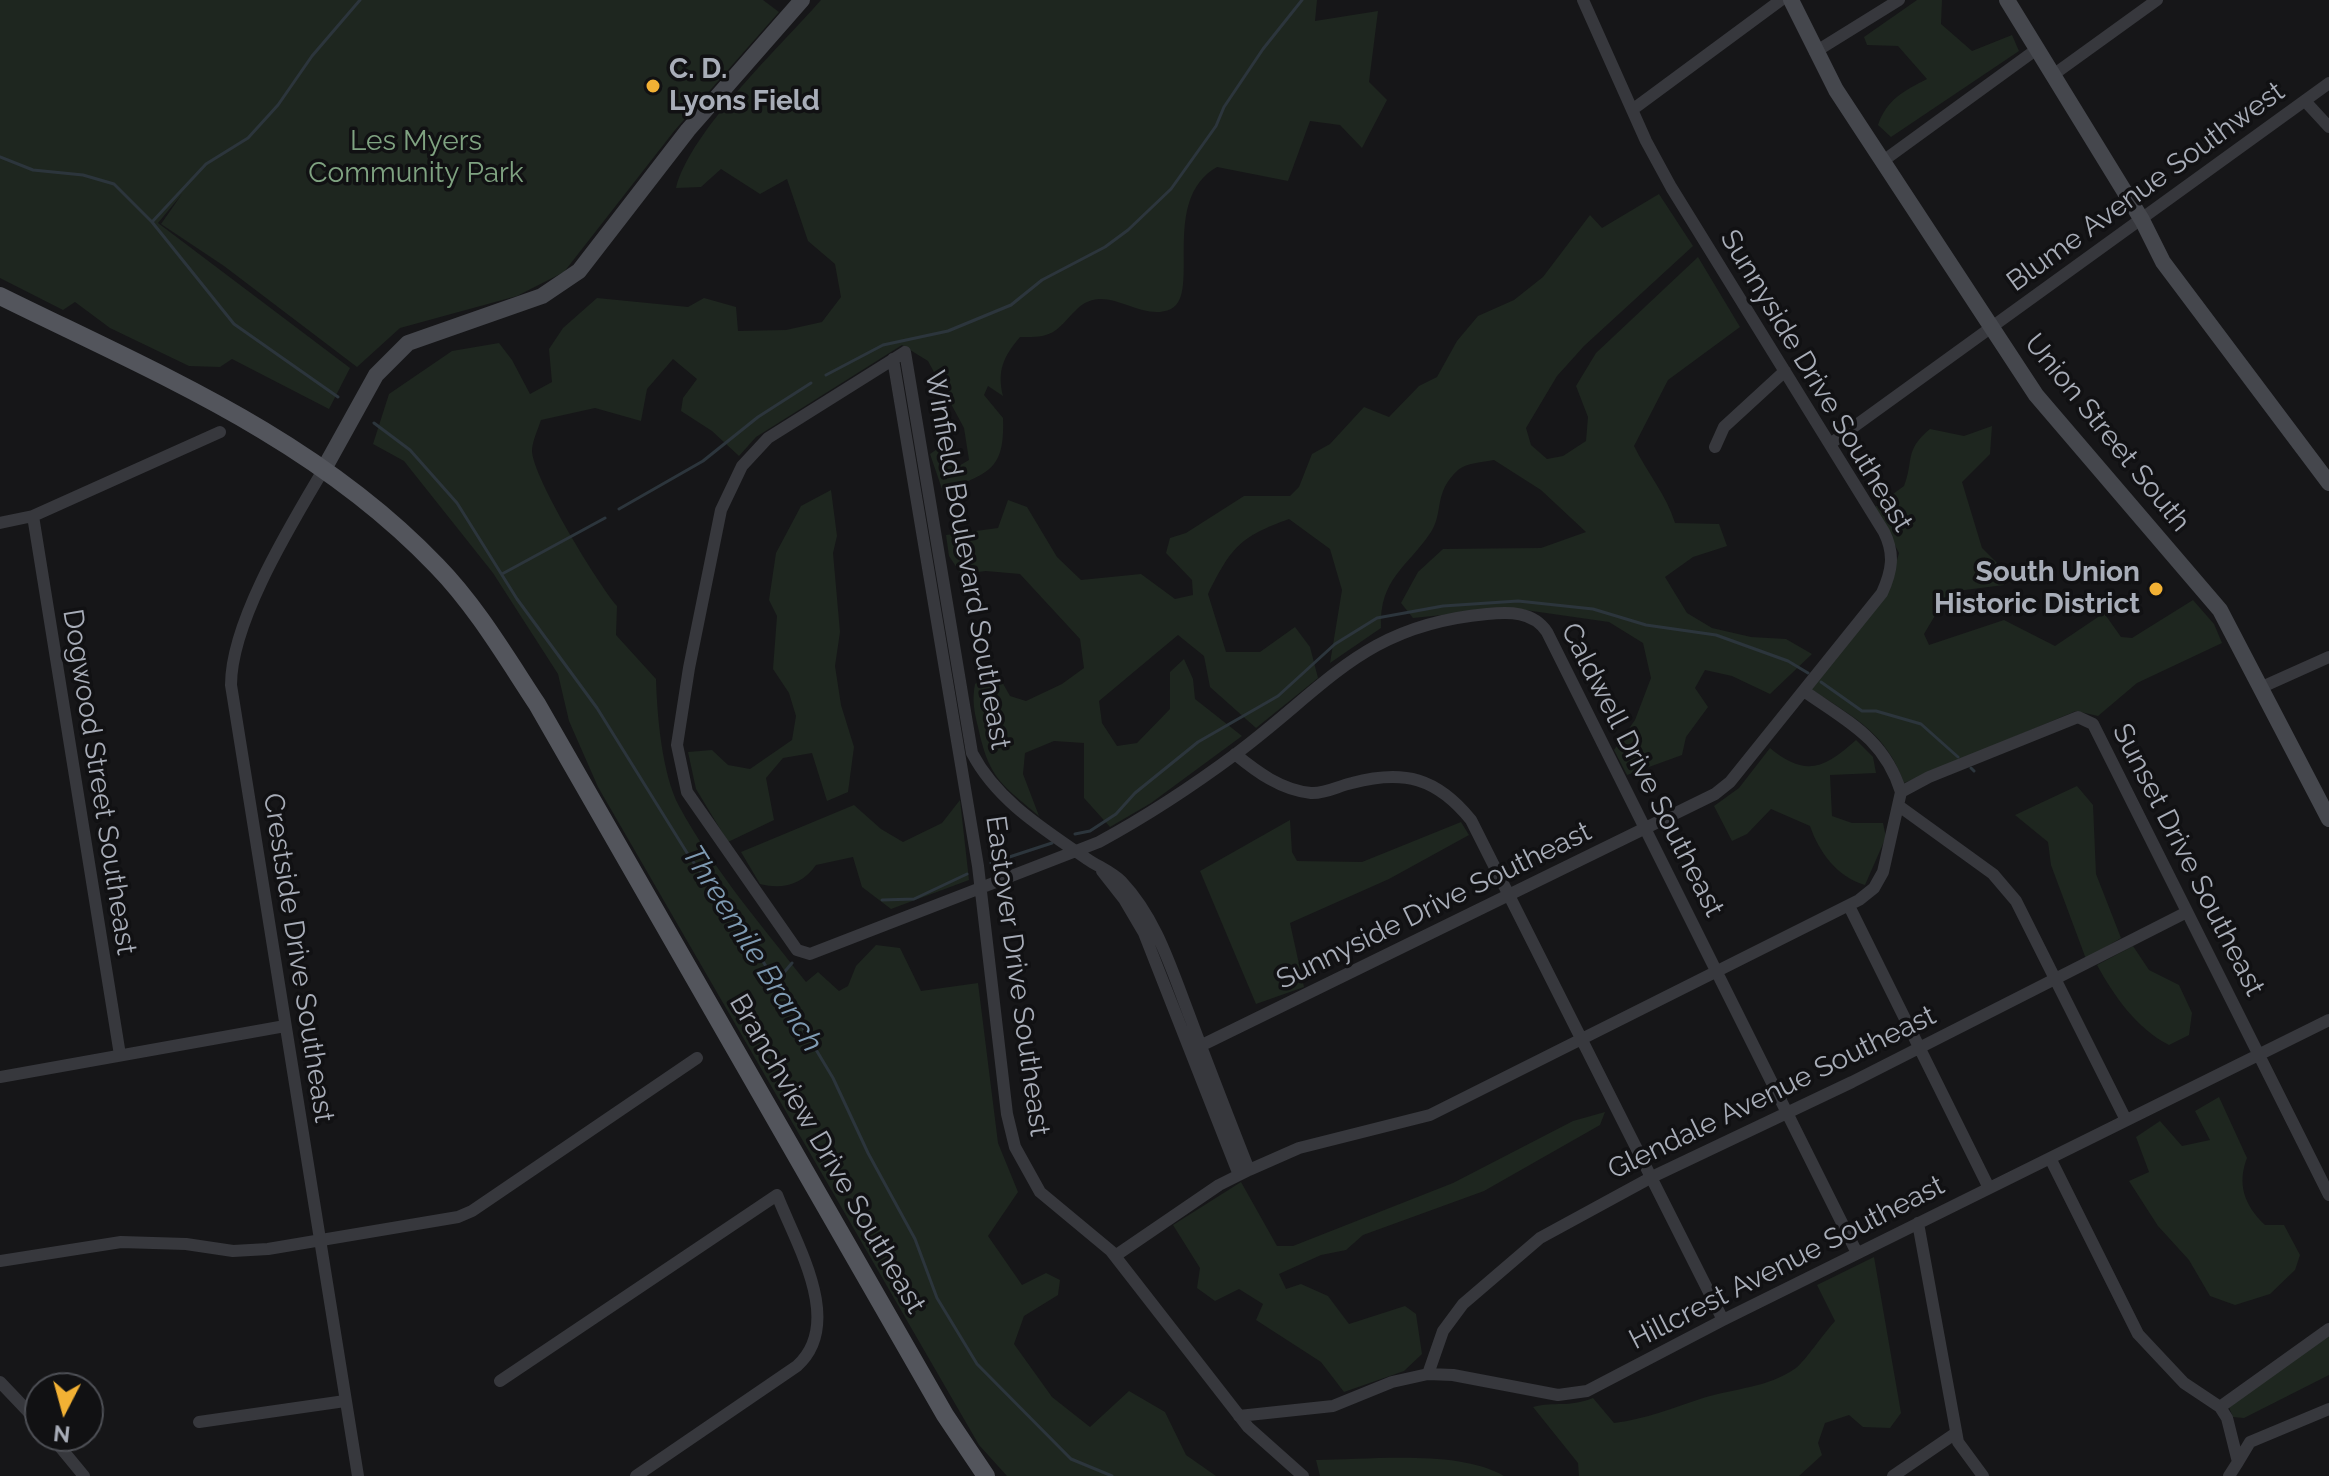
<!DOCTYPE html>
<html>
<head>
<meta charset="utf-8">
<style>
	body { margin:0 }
	#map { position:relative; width:2329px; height:1476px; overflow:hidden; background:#161618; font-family:Raleway,sans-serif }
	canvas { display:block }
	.north { position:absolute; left:24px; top:1372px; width:80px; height:80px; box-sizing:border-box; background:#111113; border:2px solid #4d4f55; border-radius:50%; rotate:186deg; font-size:22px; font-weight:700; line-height:32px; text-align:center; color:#a8adb8 }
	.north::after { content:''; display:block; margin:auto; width:28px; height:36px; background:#f2b134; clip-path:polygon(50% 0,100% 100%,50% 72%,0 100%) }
</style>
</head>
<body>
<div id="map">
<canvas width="2329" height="1476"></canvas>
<div class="north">N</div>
</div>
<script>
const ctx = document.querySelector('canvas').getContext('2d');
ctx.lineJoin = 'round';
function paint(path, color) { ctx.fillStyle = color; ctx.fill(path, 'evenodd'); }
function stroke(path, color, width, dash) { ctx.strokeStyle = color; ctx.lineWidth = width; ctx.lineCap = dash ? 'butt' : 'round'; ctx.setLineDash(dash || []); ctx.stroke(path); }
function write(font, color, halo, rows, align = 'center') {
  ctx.font = font + ' Raleway,sans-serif'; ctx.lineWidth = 7; ctx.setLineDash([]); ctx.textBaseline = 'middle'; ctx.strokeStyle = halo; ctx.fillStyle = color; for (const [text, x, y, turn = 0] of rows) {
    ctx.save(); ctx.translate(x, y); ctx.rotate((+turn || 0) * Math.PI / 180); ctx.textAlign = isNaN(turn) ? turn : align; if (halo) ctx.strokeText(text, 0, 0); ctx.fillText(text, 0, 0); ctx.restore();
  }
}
const green = new Path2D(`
	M0,0h763l16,12 -104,118 -111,142 -47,24 -117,32 -43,39 -133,-101 -63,-42 21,-30 -24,29 192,145 -21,41 -97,-50 -12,8 -31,-1 -79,-38 -35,-26 -12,8 -63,-32z
	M821,0h496l-2,21 63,-10 -9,71 18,18 -25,48 -22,-23 -30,-4 -22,60 -71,-14c-58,33 -15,127 -46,142 -24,11 -48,-11 -72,-10 -21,1 -29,21 -43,31 -11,8 -23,7 -36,7 -17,20 -23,34 -17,59l-15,-10 -4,9 19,23c2,54 -15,54 -60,74l-13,-38 10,-7 17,20 12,-7 -5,-32 -36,-67 -26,-16 -146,92 -17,19 -27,-25 -31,-20 2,-13 14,-19 -24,-20 -26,30 -6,32 -46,-13 -54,12c-3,9 -9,22 -9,31 1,27 66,133 85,155l-1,29 40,44c1,36 6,95 23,127 34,63 83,120 127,176l12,-10 21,19 9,-5 8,-20 20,-21 24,3 21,43 57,-8 20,160 20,49 -30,44 34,49 24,-12 14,7 -2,15 -34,21 -10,28 38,53 38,30 39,-36 36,21 21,43 30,21h-209l-28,-31 -381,-658 -29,-66 -11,-47 -65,-101 -89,-112 -31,-17 16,-50 63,-43 47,-8 13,17 18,34 22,-12 -3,-33 14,-21 34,-30 91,9 16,-9 32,9 2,24 48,-1 36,-8 19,-25 -6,-33 -27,-23 -21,-62 -27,15 -39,-25 -20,18 -25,1c15,-58 103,-140 145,-188z
	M1917,0h25l-1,24 31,27 40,-16 7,16 -128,86 -13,-12c9,-26 26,-34 49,-46l-29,-33 -31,-1 -3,-8z
	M1659,194l34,52 -109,100 -27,30 -31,52 5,17 16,14 16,-3 23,-15 2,-24 -12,-31 20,-33 102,-96 42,70 -72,53 -34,66c13,27 32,48 41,77l44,1 8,22 -34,11 -28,20 22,36 25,15 39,9 35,2 26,15 -42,40 -38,-18 -27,-6 -10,18 13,19 -22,30 -4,18 -55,20 -13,-25 21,-30 16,-42 -8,-35 -34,-21 -98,-14 -98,10 -12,-15 17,-31 25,-23 98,-1 45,-16 -45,-42 -47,-30c-11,2 -28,3 -36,10 -25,23 -14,42 -27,62 -23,35 -52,46 -50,96l-51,35 12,-73 -12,-41 -41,-30c-50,18 -58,29 -81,75l18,58h34l35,-25 15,20 8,31 -62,50 -46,-41 -6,-31 -26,-21 -79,66 3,22 15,23 20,-3 33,-34v-37l14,-13 9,20 2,20 47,37 -91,67 -41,24 -26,-29v-55l-30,-2 -29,12 -2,21 16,42c-39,-33 -50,-38 -61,-89 -4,-16 -6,-27 -3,-43l11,-9 15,5 9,16 16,5 36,-17 22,-16 -4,-29 -60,-65 -34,-3 -25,3 -12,-18 -3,-21 52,-7 10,-28 19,7 30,50 24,23 60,-6 34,25 18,-4 -1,-15 -26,-27 4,-15 16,-5 58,-37h46l9,-9 13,-33 18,-10 34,-37 25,10 30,-31 18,-9 20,-36 21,-25 36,-16 29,-23 47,-62 12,13z
	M1992,426l-2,28 -28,28 20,66 17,17 5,20 -55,7 -25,42 5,11 75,-25 51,26 49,-33 17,24 11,1 61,-38 21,24 8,19 -85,40 -39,33 -22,-5 -172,72c-18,-51 -50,-65 -93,-94l78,-100 10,-36 -24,-46 29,-21c10,-25 0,-36 26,-57l34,7z
	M831,490l6,46 -4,17 7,79 -5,34 6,39 13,42 -6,45 -21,9 -15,-48 -29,5 -17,20 8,42 -46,22 -32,-53 -8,-37 24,-2 16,15 22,4 42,-29 4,-24 -7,-23 -16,-24 4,-53 -8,-16 7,-47 25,-47z
	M1856,740l17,17 3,16 -46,2 2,41 20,7h31l3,14 -21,48c-28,-8 -46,-33 -55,-59l-39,-17 -24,25 -15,7 -18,-35 25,-18 31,-40c35,29 54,21 86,-8z
	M2077,786l16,19 3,69 25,64 -35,21 -35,-94 -3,-23 -33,-27z
	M960,800l9,80 -78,29 -29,-22 -9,-30 -37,8c-13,19 -33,25 -56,19l-19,-32 113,-47 27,24 22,13 39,-19z
	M1290,820l2,32 5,9 65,1 99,-40 8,13 -80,44 -99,44 14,64 -48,17 -56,-133z
	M2133,946l16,24 30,15 13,28 -3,22 -20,10c-32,-16 -55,-49 -72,-80z
	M2219,1097l28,61c-10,26 -3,47 18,67h19l16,30 -5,15 -25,24 -35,11 -25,-9 -21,-36 -31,-34 -29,-45 20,-9 -13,-35 24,-16 22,25 28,-6 -15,-29z
	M1605,1112l-5,13 -116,66 -121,44 -17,15 -25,5 -42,19 7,15 15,-5 27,12 21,28 56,-18 11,8 6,40 -18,17 -60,21 -23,-30 -65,-42 7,-16 -24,-15 -24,12 -18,-13 3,-20 -27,-43 68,-43 36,64h16l160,-63 120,-62z
	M1874,1257l27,156 -11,15 -27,-1 -14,-12 -24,8 -7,20 4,12 -23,21h-220l-1,-13 -45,-56c23,-6 34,1 60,-9l21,25c32,-4 59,-15 89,-25 32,-10 65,-10 93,-30 9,-7 28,-35 39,-47l-18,-36z
	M2329,1334v41l-85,43 -11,-1 -5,-12z
	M1316,1460c53,0 142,-11 188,16h-184z`);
const stream = new Path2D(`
	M0,157l33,13 50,5 31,9 38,38 82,102 104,73
	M152,222l54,-58 42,-26 30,-33 34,-49 48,-56
	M826,375l57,-30 65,-14 63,-26 31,-25 63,-33 23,-17 43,-41 45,-63 8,-19 39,-58 39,-49
	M374,423l36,27 47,53 60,96 80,109 92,148 69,97 75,125 35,75 47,86 22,59 40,66 94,95 41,17
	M619,509l84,-48 55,-44 53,-34
	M502,574l103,-56
	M1821,682l41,29h14l45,13 37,33
	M1971,768l3,3
	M1075,834l15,-3 26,-17 19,-21 63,-51 80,-46 57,-52 42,-26 66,-12 75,-5 75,8 53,16 70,10 72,26 20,12
	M991,863l61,-20
	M882,900l32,-1 53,-25
	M776,982l16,-19`);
const street = new Path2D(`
	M1815,52l84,-52
	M2053,75l104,-75
	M2305,101l24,26
	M1632,110l149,-110
	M1883,161l154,-112
	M893,359l85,507 29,248 8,33 25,45 71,59 137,176 55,49
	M1830,444l499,-361
	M1715,447l9,-20 61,-56
	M325,467c-33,56 -94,154 -94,218l127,791
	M33,516l87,539
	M0,523l33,-7 187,-84
	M2262,687l67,-30
	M1804,691c44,31 80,47 97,101
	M1235,754c22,18 46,36 76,39 14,1 27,-7 41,-10 52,-14 85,-5 119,37l252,500
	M1899,806l94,68 23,27 110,219
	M1102,871l22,28 20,34 95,242
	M1849,906l140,282
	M1192,1050l523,-256 15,-12 152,-189c10,-22 13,-39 2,-61l-213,-345 -25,-46 -63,-141
	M0,1077l285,-51
	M2050,1158l88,176 46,49 36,24 7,11 11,44 -9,14
	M1249,1170c-20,-51 -40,-102 -59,-153 -18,-46 -33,-98 -68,-135 -10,-10 -23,-15 -35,-23 -43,-30 -90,-58 -115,-106l-67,-401 -137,86 -26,28 -21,44 -32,158 -12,77 10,47 110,158 13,4 266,-103 23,-9c48,-26 95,-57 138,-89 91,-68 127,-128 250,-139 22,-2 46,-3 60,18l310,621
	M1918,1223l40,219 25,34
	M1115,1256l104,-71 30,-15 50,-22 131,-33 429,-215 15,-12 9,-16 18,-80 28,-15 149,-60 15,7 236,471
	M0,1261l121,-19 65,2 47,7 35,-2 190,-32 14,-6 225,-153
	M1428,1374l15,-43 20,-27 77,-66 112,-61 200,-95 335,-170
	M500,1381l277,-186c19,49 68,128 20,171l-161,110
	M0,1382l40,42
	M2220,1407l109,-78
	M1239,1416l94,-10 59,-24 36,-8 25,1 105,20 29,-4 136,-71 606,-300
	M199,1422l146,-21
	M51,1436l33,40
	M2238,1462l12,-20 79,-33
	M1893,1476l63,-43`);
const secondary = new Path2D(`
	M1791,0l45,90 200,305 184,215 109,209
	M2007,0l135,220 21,42 166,221
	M325,467l51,-92 32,-32 134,-47 37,-25 109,-141 114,-130`);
const primary = new Path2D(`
	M0,296c156,77 315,142 437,270 39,40 69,91 100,138l408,711 41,61`);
const markers = [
	[653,86,8,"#f2b134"],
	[2156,589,8,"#f2b134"]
];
const poiNames = [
	["C. D.",669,70],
	["Lyons Field",669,102],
	["South Union",2140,573,"right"],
	["Historic District",2140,605,"right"]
];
const parkNames = [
	["Les Myers",416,142],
	["Community Park",416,174]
];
const streetNames = [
	["Blume Avenue Southwest",2146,187,-36],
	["Sunnyside Drive Southeast",1816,381,59],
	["Union Street South",2107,433,51],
	["Winfield Boulevard Southeast",967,560,80],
	["Caldwell Drive Southeast",1642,770,63],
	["Dogwood Street Southeast",99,782,81],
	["Sunset Drive Southeast",2188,860,63],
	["Sunnyside Drive Southeast",1434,906,-26],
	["Crestside Drive Southeast",298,958,81],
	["Eastover Drive Southeast",1017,976,82],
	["Glendale Avenue Southeast",1772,1093,-26],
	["Branchview Drive Southeast",827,1154,60],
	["Hillcrest Avenue Southeast",1787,1263,-27]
];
const waterNames = [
	["Threemile Branch",752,949,58]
];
paint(green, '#1e261f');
stroke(stream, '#2c353c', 3);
stroke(street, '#37383d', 12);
stroke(secondary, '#45474d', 16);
stroke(primary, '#53555c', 18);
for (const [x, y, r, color] of markers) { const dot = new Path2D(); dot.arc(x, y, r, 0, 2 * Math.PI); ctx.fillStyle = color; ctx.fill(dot); stroke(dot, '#111113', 3); }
write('bold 28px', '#a8adb8', '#111113', poiNames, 'left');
write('28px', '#7fa381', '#111113', parkNames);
write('28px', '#a8adb8', '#111113', streetNames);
write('italic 30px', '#7f9bb3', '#111113', waterNames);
</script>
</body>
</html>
